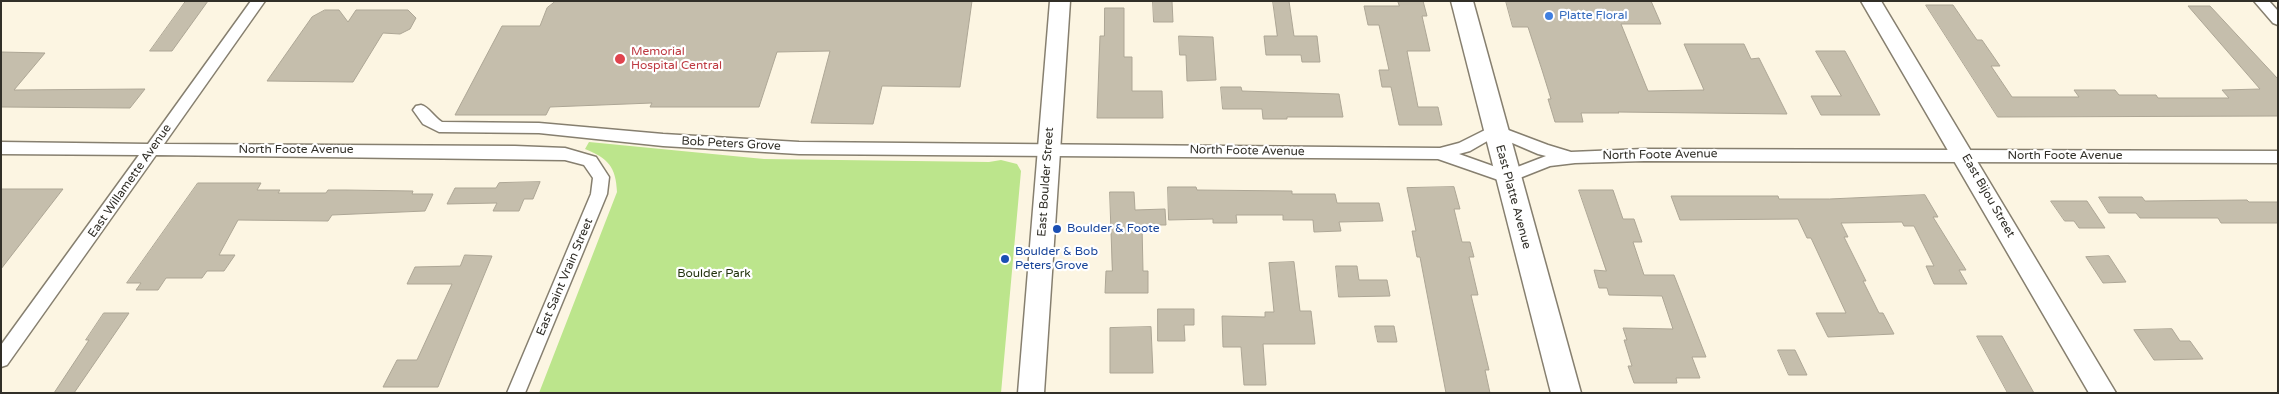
<!DOCTYPE html>
<html>
<head>
<meta charset="utf-8">
<style>
	body { margin:0 }
	#map { position:relative; width:2279px; height:394px; overflow:hidden; background:#fcf5e2; font-family:"Varela Round",sans-serif }
	canvas { display:block }
	.frame { position:absolute; inset:0; border:2px solid #312f28; pointer-events:none }
</style>
</head>
<body>
<div id="map">
<canvas width="2279" height="394"></canvas>
<div class="frame"></div>
</div>
<script>
const ctx = document.querySelector('canvas').getContext('2d');
ctx.lineJoin = 'round';
function paint(path, color) { ctx.fillStyle = color; ctx.fill(path, 'evenodd'); }
function stroke(path, color, width, dash) { ctx.strokeStyle = color; ctx.lineWidth = width; ctx.lineCap = dash ? 'butt' : 'round'; ctx.setLineDash(dash || []); ctx.stroke(path); }
function write(font, color, halo, rows, align = 'center') {
  ctx.font = font + ' "Varela Round",sans-serif'; ctx.lineWidth = 4.5; ctx.setLineDash([]); ctx.textBaseline = 'middle'; ctx.strokeStyle = halo; ctx.fillStyle = color; for (const [text, x, y, turn = 0] of rows) {
    ctx.save(); ctx.translate(x, y); ctx.rotate((+turn || 0) * Math.PI / 180); ctx.textAlign = isNaN(turn) ? turn : align; if (halo) ctx.strokeText(text, 0, 0); ctx.fillText(text, 0, 0); ctx.restore();
  }
}
const green = new Path2D(`
	M589,142l175,17 225,3 12,-2 16,4 4,7 -20,222h-462l78,-201c-1,-25 -9,-34 -32,-43z`);
const building = new Path2D(`
	M186,1h22l-36,50h-22z
	M556,1h416l-12,86 -78,-1 -9,38 -62,-1 19,-72 -53,1 -18,55h-109l2,-4 -102,4 -4,8h-91l47,-89h38l7,-18z
	M1153,1h19l1,21h-19z
	M1273,1h16l5,35h23l3,26h-18l-1,-7h-35l-2,-19h13z
	M1398,1h25l4,15h-5l8,35h-23l11,56h20l4,18h-43l-8,-38h-9l-3,-17h10l-10,-45h-11l-4,-19h35z
	M1506,1h145l10,23h-40l27,67 56,-1 -20,-46h60l7,15 8,-1 28,56 -169,-2 1,1h-38l2,9h-28l-7,-23h3l-9,-29 -14,-43h-15z
	M1926,5h27l24,35h5l18,26h-9l21,31h67l-5,-7h41l4,5h37l2,3h71l-7,-8 38,-1 -72,-83h22l68,73v37l-280,1z
	M1105,8h19v49h8v34h30l1,27h-66l3,-82h4z
	M325,10h14l9,12 8,-12h52l8,8 -6,11 -10,5 -17,-1 -30,49 -86,-1 45,-64z
	M1179,36l34,1 3,43 -29,1 -1,-26h-6z
	M1816,51h29l35,64h-59l-10,-19h30z
	M1,52l44,1 -31,37 131,-1 -15,19 -129,-1z
	M1221,87h20l1,4 97,3 4,23h-56v2h-24l-1,-10h-39z
	M540,182l-7,17h-9l-5,12h-26l4,-8 -50,1 8,-16h41l3,-5z
	M198,183h63l-4,7h23l-2,3h48l2,-3h18l67,1 -1,3h21l-8,17 -93,4 -4,6 -90,-1 -19,35h16l-11,16h-17l-5,7h-36l-8,12h-22l5,-7h-14z
	M1168,187h28l1,3 95,1v3h43l2,9h42l4,18 -44,1 2,9 -27,1 -1,-12h-30v-5h-47l1,8h-24v-4l-44,1z
	M1454,187l6,22h-6l8,33h8l4,15h-5l9,38h-7l18,75h-4l5,23h-44l-26,-136h-3l-5,-26h4l-9,-43z
	M1,189h62l-62,80z
	M1579,190h34l10,29h11l8,23h-9l11,33h30l32,82h-14l8,21h-24l1,5h-43l-6,-17h4l-8,-26h3l-4,-12 50,1 -11,-33 -53,-1 -2,-7h-8l-5,-18 12,1z
	M1110,192h24l1,18 30,-1 1,16h-24l1,46h5v22h-43l1,-22h6z
	M1925,195l13,22h-5l33,53h-7l8,14h-33l-8,-18h8l-20,-40h-10l-2,-4 -61,1 7,14h-4l22,44h-3l16,32h4l11,21 -66,3 -12,-24h30l-35,-75h-4l-9,-19 -118,1 -9,-24h107l1,3h50z
	M2099,197h43l3,4 102,-1 2,2h29v21h-57l-3,-5h-78l-4,-5h-27z
	M2051,201h36l18,27h-26l-5,-7h-9z
	M465,255l27,1 -54,131h-55l14,-27h20l35,-76h-45l8,-17 45,-1z
	M2109,256l17,26 -23,1 -17,-26z
	M1294,262l6,49h11l4,33h-52l3,41h-22l-3,-38h-18l-1,-31 43,1v-5h9l-5,-49z
	M1336,266h21l2,14h28l3,16 -51,1z
	M1158,309h36v16h-10l1,16h-27z
	M104,313h25l-55,80h-20l35,-53h-3z
	M1375,326h19l3,16h-19z
	M1151,327l2,46h-43v-45z
	M2172,329l8,12h10l13,18 -49,1 -20,-30z
	M1977,336h25l32,57h-26z
	M1778,350h17l12,25h-18z`);
const street = new Path2D(`
	M251,1h14l-101,143 351,2 50,2 31,9 13,20 -2,17 -82,199h-18l84,-199 2,-16 -9,-13 -19,-5 -409,-5 -149,210 -6,2v-22l138,-190 -138,-1v-12l147,2z
	M2254,1h15l9,10v14l-5,-2z
	M421,105c8,2 13,12 21,17l97,1 124,11 136,8 641,6 19,-5 36,-18 53,20 23,7 73,-3 634,2v12l-634,-2 -69,2 -25,3 -43,17 -69,-24 -639,-5 -136,-8 -124,-13 -100,-1 -16,-8 -10,-14 3,-4zM1496,136l42,18 8,2 -39,15 -48,-17 11,-3z`);
const secondary = new Path2D(`
	M1050,1h20l-26,392h-26z
	M1861,1h20l235,392h-27z`);
const primary = new Path2D(`
	M1451,1h22l108,392h-30z`);
const markers = [
	[1549,16,5,"#3f7fe0"],
	[620,59,6,"#e0444e"],
	[1057,229,5,"#1a4fb4"],
	[1005,259,5,"#1a4fb4"]
];
const shopNames = [
	["Platte Floral",1559,16]
];
const healthNames = [
	["Memorial",631,52],
	["Hospital Central",631,66]
];
const streetNames = [
	["Bob Peters Grove",731,144,3],
	["North Foote Avenue",296,150],
	["North Foote Avenue",1247,151,1],
	["North Foote Avenue",1660,155,-1],
	["North Foote Avenue",2065,156],
	["East Willamette Avenue",130,181,-55],
	["East Boulder Street",1046,182,-86],
	["East Bijou Street",1988,196,60],
	["East Platte Avenue",1513,197,75],
	["East Saint Vrain Street",565,277,-67]
];
const transitNames = [
	["Boulder & Foote",1067,229],
	["Boulder & Bob",1015,252],
	["Peters Grove",1015,266]
];
const parkNames = [
	["Boulder Park",714,274]
];
paint(green, '#bce58c');
paint(building, '#c5beac');
stroke(building, '#ada695', 1);
stroke(street, '#867f6f', 3);
stroke(secondary, '#867f6f', 3);
stroke(primary, '#867f6f', 3);
paint(street, '#fff');
paint(secondary, '#fff');
paint(primary, '#fff');
for (const [x, y, r, color] of markers) { const dot = new Path2D(); dot.arc(x, y, r, 0, 2 * Math.PI); ctx.fillStyle = color; ctx.fill(dot); stroke(dot, '#fff', 2); }
write('12px', '#366cbe', '#fff', shopNames, 'left');
write('12px', '#be3a42', '#fff', healthNames, 'left');
write('12px', '#312f28', '#fff', streetNames);
write('12px', '#164399', '#fff', transitNames, 'left');
write('12px', '#24340f', '#fff', parkNames);
</script>
</body>
</html>
